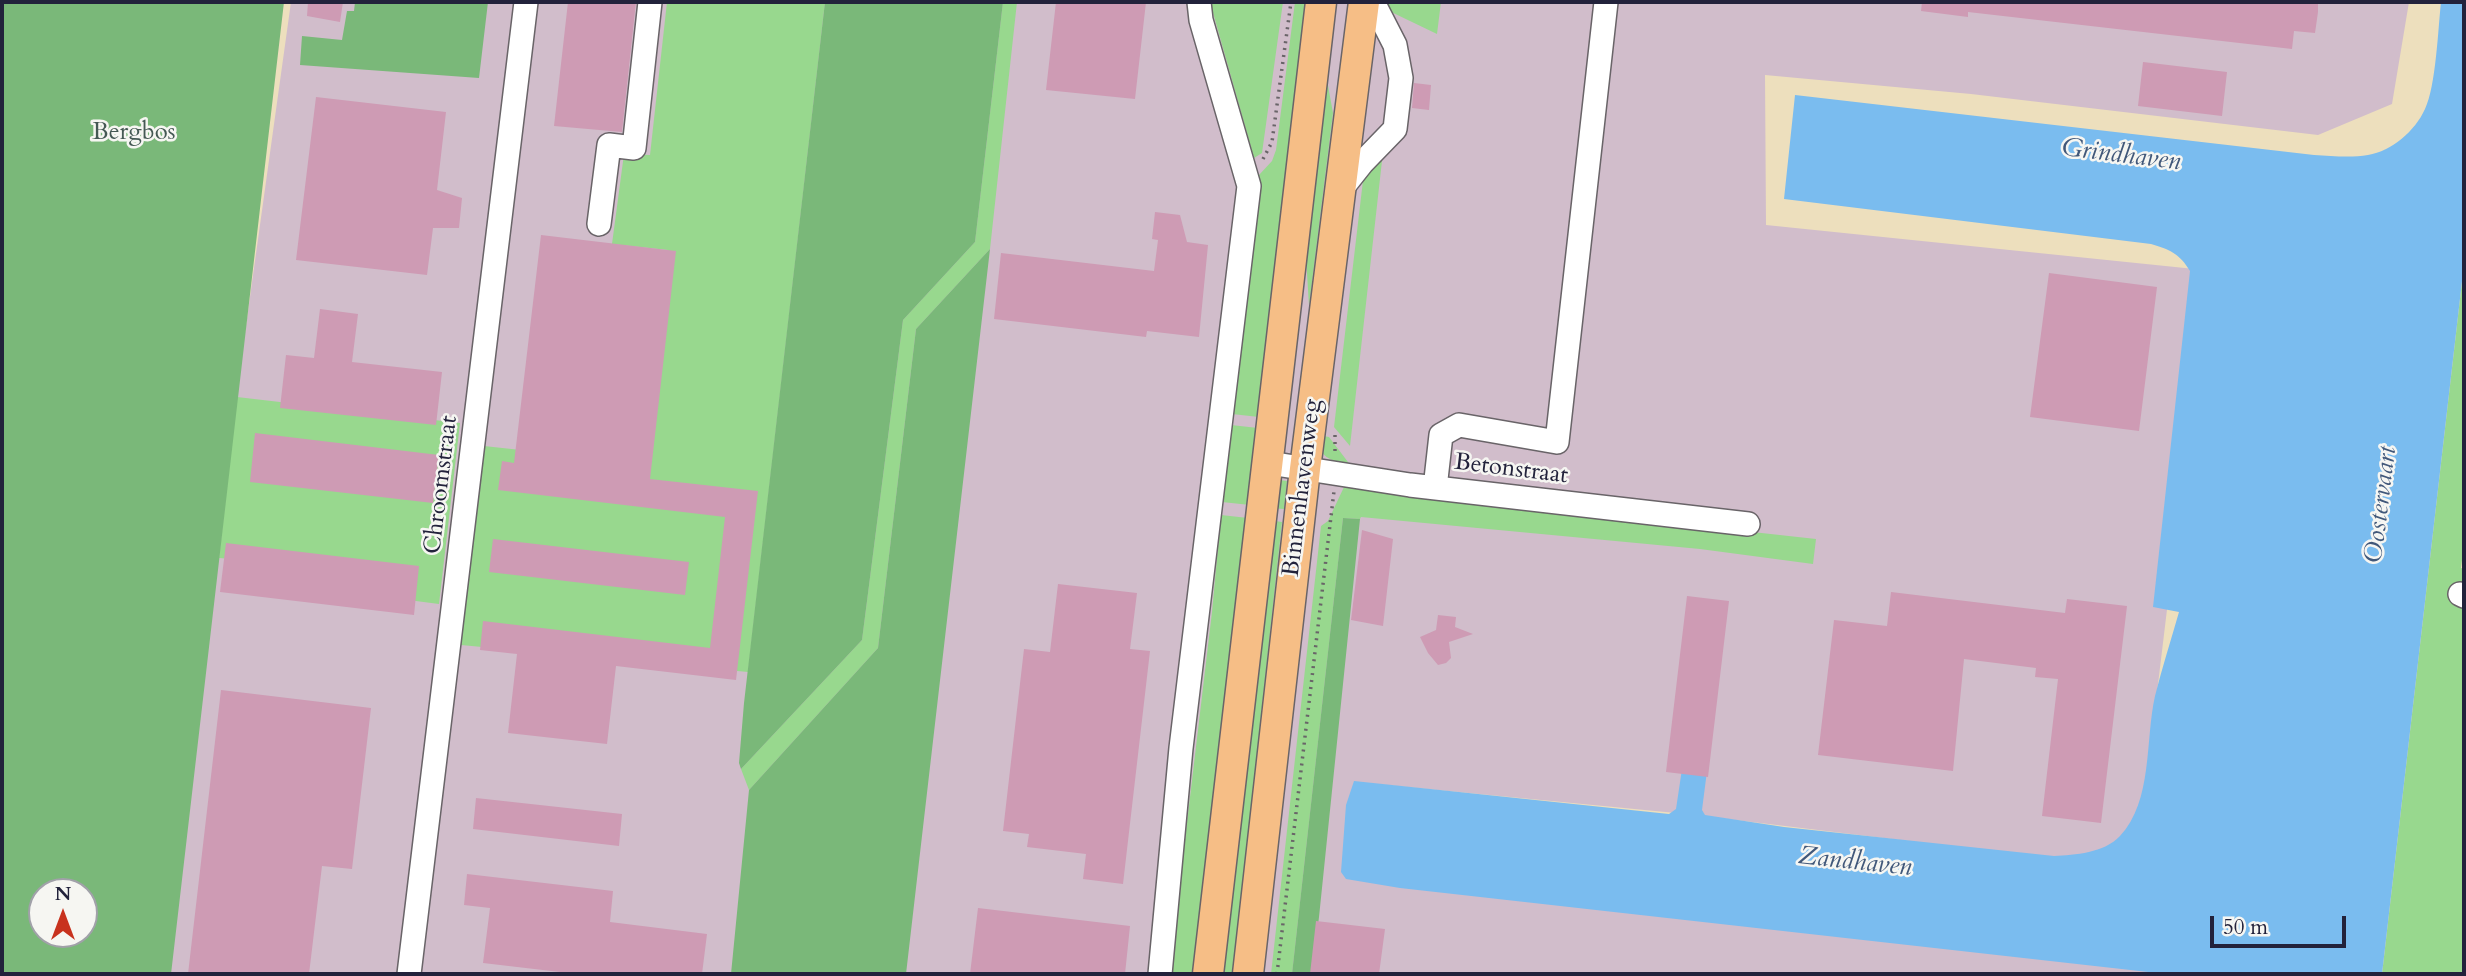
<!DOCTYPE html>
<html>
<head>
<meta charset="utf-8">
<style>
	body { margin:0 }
	#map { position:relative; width:2466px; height:976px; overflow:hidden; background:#eddfbd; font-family:Cardo,serif }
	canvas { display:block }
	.frame { position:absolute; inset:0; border:4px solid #22223b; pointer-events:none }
	.north { position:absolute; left:28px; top:878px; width:70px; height:70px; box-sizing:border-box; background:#f6f6f2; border:2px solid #a1a1a9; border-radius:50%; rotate:0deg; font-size:19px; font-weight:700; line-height:28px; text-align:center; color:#22223b }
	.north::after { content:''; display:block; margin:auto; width:24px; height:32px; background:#c8321e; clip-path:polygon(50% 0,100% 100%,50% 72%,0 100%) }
	.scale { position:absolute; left:2210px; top:916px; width:136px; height:32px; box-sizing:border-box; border:4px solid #22223b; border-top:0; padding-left:9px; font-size:21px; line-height:24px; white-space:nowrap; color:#22223b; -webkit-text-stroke:5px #f6f6f2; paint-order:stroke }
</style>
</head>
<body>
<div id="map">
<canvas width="2466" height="976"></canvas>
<div class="frame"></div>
<div class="north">N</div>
<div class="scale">50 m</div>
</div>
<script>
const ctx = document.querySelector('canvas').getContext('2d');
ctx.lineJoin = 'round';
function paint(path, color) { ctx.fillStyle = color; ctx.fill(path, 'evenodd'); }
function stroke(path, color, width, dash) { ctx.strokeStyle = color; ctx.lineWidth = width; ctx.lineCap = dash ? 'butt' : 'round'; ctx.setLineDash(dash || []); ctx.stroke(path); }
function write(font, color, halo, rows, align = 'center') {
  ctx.font = font + ' Cardo,serif'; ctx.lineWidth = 5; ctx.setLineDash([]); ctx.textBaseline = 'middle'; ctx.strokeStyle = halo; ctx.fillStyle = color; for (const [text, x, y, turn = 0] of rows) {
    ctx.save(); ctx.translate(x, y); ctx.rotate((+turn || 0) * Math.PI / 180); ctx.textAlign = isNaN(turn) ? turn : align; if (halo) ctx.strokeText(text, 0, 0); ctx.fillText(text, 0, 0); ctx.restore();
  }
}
const industrial = new Path2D(`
	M291,2h2118l-17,102 -74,31 -347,-41 -206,-19 1,150 448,46 -45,322 -28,232 -51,38 -404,-49 -331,-32 938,192h-2133l20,-174z`);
const green = new Path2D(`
	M667,2h158l-77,670 -287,-27 23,-199 156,17 28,-213 -56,-6 12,-90 26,1z
	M1003,2h14l-27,247 -74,80 -38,319 -129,142 -8,-21 121,-129 41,-320 72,-78z
	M1210,2h73l-21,151 -8,5z
	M1295,2h11l-47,415 -27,-3 27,-239 13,-14 4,-11z
	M1386,2h55l-4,32 -52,-25z
	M1325,69l8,44 -24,193 -5,-82z
	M1383,152l-33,294 -16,-19 30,-255z
	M2464,264v280l-3,24 3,1v18l-4,-1 -6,17 10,5v366h-82z
	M237,397l223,26 -21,181 -108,-14 2,-23 -114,-9z
	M1231,425l27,3 -8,77 -28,-3z
	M1318,435l11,2 22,29c-18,-4 -36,-10 -33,-31z
	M1272,479l15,2 -3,28 -15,-1z
	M1344,487l472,52 -3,25 -113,-15 -339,-32 -1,2 -17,-1 -51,456h-21l50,-448 7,-5z
	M1221,515l27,3 -52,456h-27l43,-362z
	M1268,520l14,2 -49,452h-8l-3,-57z`);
const forest = new Path2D(`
	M2,2h282l-113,972h-169zM42,892h42v42h-42z
	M355,2h133l-9,76 -179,-13 2,-29 40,4 5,-29h7z
	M825,2h178l-28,240 -72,78 -41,320 -121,129 -2,-6 5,-60z
	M990,249l-84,725h-175l18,-184 129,-142 38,-319z
	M1343,518l17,1 -41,398 -7,57h-20z`);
const water = new Path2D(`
	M2441,2h23v262l-82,710h-216l-766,-86 -54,-9 -5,-7 5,-67 8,-24 315,33 7,-5 6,-40 25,2 -5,39 3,5 79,12 270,29c21,-1 50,-3 66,-20 33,-35 25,-96 35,-140 7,-28 16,-56 24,-84l-26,-5 37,-336c-10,-17 -21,-22 -39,-27l-367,-45 11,-104 519,60c18,1 37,3 54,0 24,-4 47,-24 57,-46 11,-23 13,-80 16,-107z`);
const building = new Path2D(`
	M308,2h35l-3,20 -33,-6z
	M568,2h68l-14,130 -68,-6z
	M1056,2h90l-11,97 -89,-9z
	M1922,2h396v10l-3,21 -21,-2 -2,18 -324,-37v5l-47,-6z
	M2143,62l84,10 -5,44 -84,-10z
	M1414,83l17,2 -2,25 -17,-2z
	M316,97l130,15 -9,78 25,8 -3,30h-26l-6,47 -131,-15z
	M1155,212l25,3 7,27 21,3 -9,92 -52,-6 -1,6 -152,-18 7,-66 153,18 4,-31 -6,-1z
	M541,235l135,16 -26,228 108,12 -22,189 -120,-14 -9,78 -99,-11 9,-79 -37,-4 3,-29 227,27 15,-131 -227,-27 4,-29 12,2z
	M2049,273l108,14 -18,144 -109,-14z
	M320,309l38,5 -6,48 90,10 -6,53 -156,-17 6,-53 28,3z
	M255,433l184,22 -6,48 -183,-21z
	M1362,530l31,9 -10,87 -32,-6z
	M493,539l196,23 -4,33 -196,-23z
	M226,543l193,23 -5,49 -194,-23z
	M1058,584l79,9 -7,56 20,2 -27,233 -40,-5 3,-25 -59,-7 2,-13 -26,-3 21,-182 26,3z
	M1891,592l174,21 2,-14 60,7 -26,217 -59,-7 16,-137 -23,-2 1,-9 -72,-9 -11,112 -135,-16 16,-135 53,6z
	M1687,596l42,5 -21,176 -42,-5z
	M1438,615l18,2 -1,10 18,7 -24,8 2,16 -5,5 -8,2 -10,-12 -8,-16 16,-7z
	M221,690l150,18 -19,161 -30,-3 -13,108h-121z
	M476,798l146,16 -3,32 -146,-17z
	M467,874l146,17 -3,31 97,12 -5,40h-125l-94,-11 7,-55 -26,-3z
	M978,908l152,18 -5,48h-155z
	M1316,921l69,8 -6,45h-69z`);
const path = new Path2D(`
	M1263,159l9,-17 19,-140
	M1335,435v17
	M1277,974l57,-483`);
const minor = new Path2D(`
	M1339,192l23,-29 33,-34 6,-51 -6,-33 -22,-43
	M599,224l10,-79 25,3 16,-146
	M1269,463l141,22 338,39
	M1435,488l6,-53 18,-10 98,17 49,-440
	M2460,594l4,2
	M409,974l117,-972
	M1160,974l21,-226 68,-562 -48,-166 -2,-18`);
const major = new Path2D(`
	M1208,974l113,-972
	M1248,974l57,-505 59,-467`);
const parkNames = [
	["Bergbos",134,133]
];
const streetNames = [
	["Betonstraat",1511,470,7],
	["Chroomstraat",442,485,-83],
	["Binnenhavenweg",1303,488,-83]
];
const waterNames = [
	["Grindhaven",2121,156,7],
	["Oostervaart",2382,505,-83],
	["Zandhaven",1855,863,6]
];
paint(industrial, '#d1bdcb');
paint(green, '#98d88e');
paint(forest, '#7ab879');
paint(water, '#7abcef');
paint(building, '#ce9bb4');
stroke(minor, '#696468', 26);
stroke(major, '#696468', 33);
stroke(path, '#696468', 3.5, [2, 5]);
stroke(minor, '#fff', 23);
stroke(major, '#f6be86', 30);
write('24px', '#455954', '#f6f6f2', parkNames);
write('24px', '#22223b', '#f6f6f2', streetNames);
write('italic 26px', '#41587a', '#f6f6f2', waterNames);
</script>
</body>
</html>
